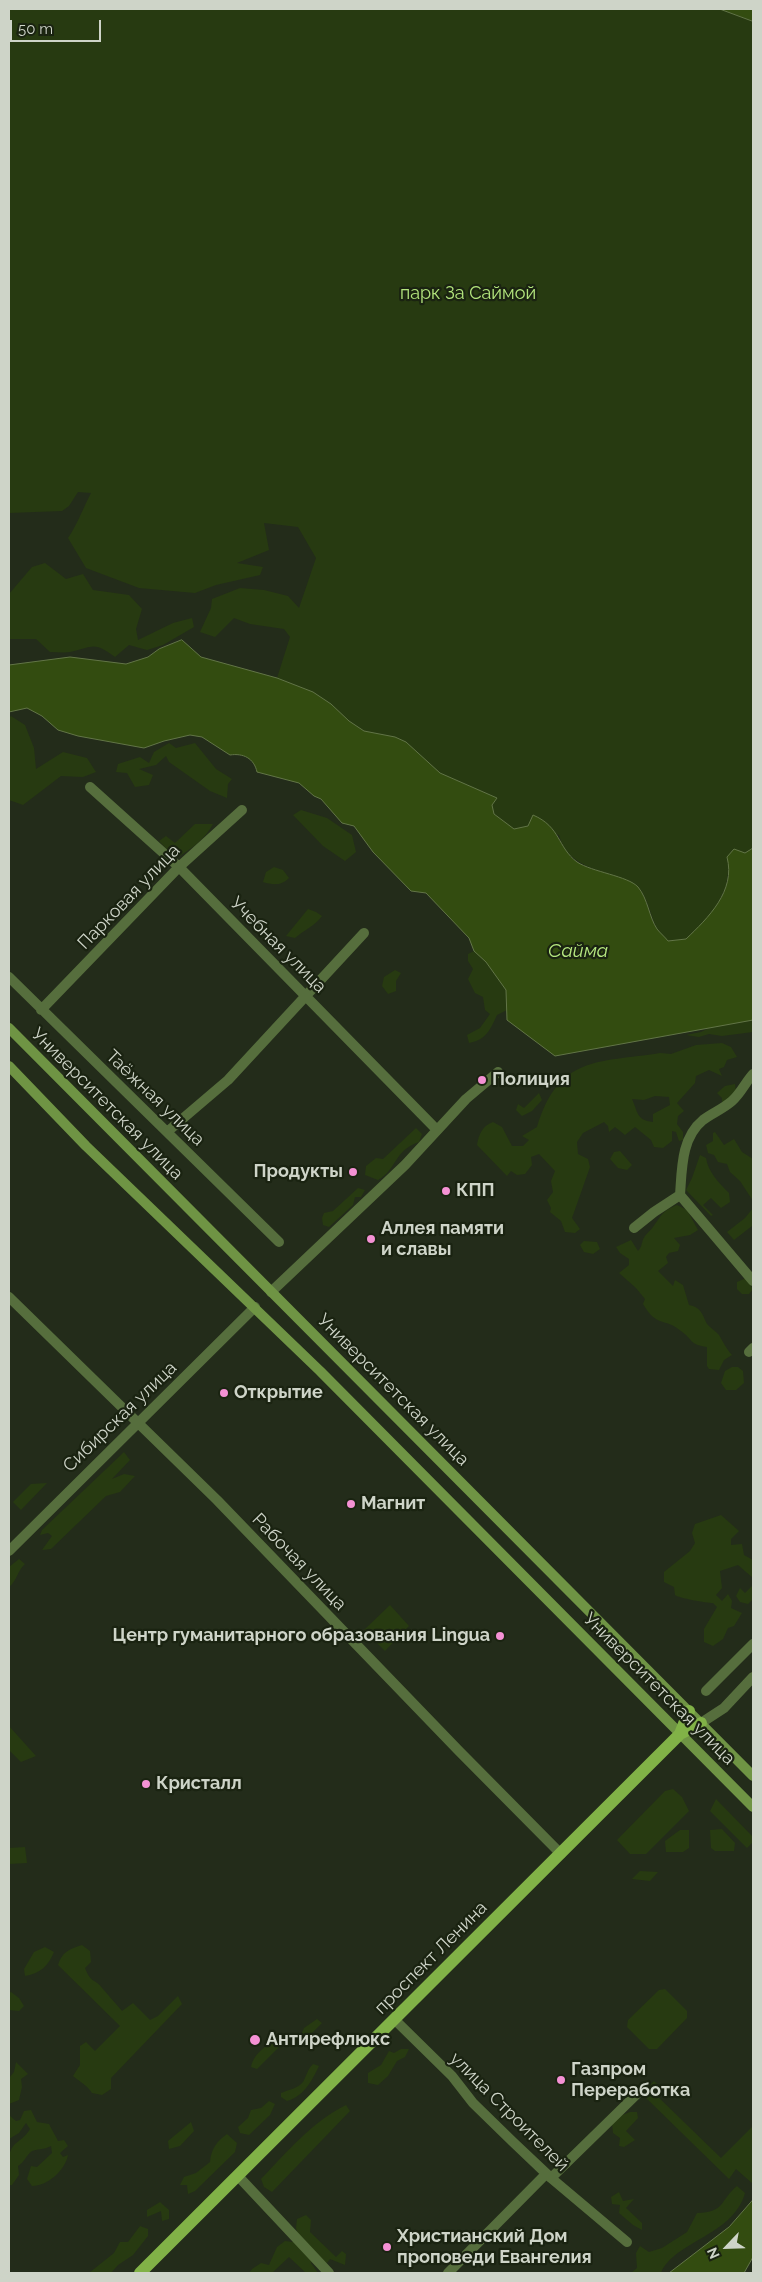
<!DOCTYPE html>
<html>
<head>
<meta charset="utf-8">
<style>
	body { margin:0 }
	#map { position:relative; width:762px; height:2282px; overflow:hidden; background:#232c1a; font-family:Raleway,sans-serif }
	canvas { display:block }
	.frame { position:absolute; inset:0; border:10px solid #ced4c8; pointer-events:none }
	.north { position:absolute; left:702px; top:2222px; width:50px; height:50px; -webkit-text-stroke:4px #1a2311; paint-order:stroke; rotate:246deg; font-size:14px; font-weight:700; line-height:20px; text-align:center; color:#ced4c8 }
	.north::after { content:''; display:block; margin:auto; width:18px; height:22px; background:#ced4c8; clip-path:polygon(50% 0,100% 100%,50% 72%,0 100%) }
	.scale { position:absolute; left:10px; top:20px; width:91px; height:22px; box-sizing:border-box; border:2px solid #ced4c8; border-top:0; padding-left:6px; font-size:15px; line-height:18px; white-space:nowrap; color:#ced4c8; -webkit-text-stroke:4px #1a2311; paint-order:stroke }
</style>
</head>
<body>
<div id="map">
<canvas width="762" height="2282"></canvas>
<div class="frame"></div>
<div class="north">N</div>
<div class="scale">50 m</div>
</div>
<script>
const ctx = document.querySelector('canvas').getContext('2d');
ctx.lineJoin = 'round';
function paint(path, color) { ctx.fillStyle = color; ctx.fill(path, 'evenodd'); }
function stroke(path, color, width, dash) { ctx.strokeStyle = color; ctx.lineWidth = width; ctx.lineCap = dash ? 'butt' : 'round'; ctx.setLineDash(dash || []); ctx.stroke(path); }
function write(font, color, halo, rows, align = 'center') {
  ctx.font = font + ' Raleway,sans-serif'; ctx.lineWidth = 4.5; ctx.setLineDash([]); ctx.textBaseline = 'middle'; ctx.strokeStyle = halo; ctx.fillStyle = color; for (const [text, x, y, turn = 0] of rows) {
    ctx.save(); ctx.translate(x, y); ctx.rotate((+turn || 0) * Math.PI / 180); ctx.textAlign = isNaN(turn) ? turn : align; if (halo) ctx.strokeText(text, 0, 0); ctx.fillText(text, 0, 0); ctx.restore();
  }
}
const green = new Path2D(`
	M9,9h711l33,12v827l-8,5 -16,13 -3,20 -12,26 -28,27 -18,2c-3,-4 -8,-7 -10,-11 -7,-11 -11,-38 -22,-44 -27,-17 -68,-15 -77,-51l-31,-9 -14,3 -20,-15 -2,-9 5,-7 -57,-25 -34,-31 -11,-5 -31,-6 -15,-10 -18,-17 -18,-12 -36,-14 13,-41 -6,-8 -34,-5 -16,-6 -19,19 -15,-5 11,-24 1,-9 28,-11 24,2 24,6 11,12 17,-50 -18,-31 -34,-4 5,27 -32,13 26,4 -3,8 -44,10 -21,8 -56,-5 -53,-20 -18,-30c10,-15 15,-30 23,-45l-13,-1 -9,14 -7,5 -53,2z
	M45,563l21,16 17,-5 10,16 36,5 13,14 -6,20 2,11 35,-17 19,-5 2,9 -31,18 -16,5 -18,-5 -14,12c-22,-16 -21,-10 -45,-5 -6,1 -13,0 -20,0l-14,-13h-27v-45l23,-27z
	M11,716l14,9 9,23 2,21 27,-17 24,6 9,14 -13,5 -22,-1 -38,29 -14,-5v-82z
	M169,743l7,5 19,-5 21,26 16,10 -4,5 -1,14 -17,-7 -41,-29 -3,-6 -10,9 -17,4 14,6 -4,10 -14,2 -8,-14 -11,-1 2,-8 22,-7 9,6 5,-11z
	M301,810l26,8 25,17 4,17 -11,9 -22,-15 -30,-31z
	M195,824h18c-8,15 -23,27 -38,34l-16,-17 7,-5 9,7z
	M274,867l9,3 6,8c-8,8 -16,7 -26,4l3,-10z
	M308,909l8,3 6,4c-7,10 -18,14 -27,22l-9,-2z
	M474,951l12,11 20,28 1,20 -10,5c-7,15 -11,25 -28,28l-2,-8 13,-7 10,-14 -5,-4 -2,-13 -8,-4 -7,-14 5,-10 -5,-8v-7z
	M395,970l6,3 -5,8v10l-8,3 -6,-8 2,-9z
	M753,1020v12l-31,4 -13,-2 -10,3 -13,-2 15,-3 10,-5z
	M722,1043l9,4 6,10 -10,3 -3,7 -5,2 3,7 -13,-6 -13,6 -1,7 -18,20 7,8 -6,5 -1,8 6,8v8l-4,1 -3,-9 -4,-1v10l-9,7 -9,-1 -3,-7 -16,-13 -10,8 -10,-8 -6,5 -1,-6 -4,-4 -21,11 -6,9 1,12 10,5 2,8 -18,51 8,11 -5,4 -10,-1 -4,-11 -11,-9 1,-4 -4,-8 6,-8 -2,-11 4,-10 -16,-17 -8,3 1,8 -7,9 -8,1 -6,-4 -4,5 -30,-31c2,-11 5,-19 16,-23l9,5 10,19h11l6,-6 -7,-4 15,-9c22,-72 61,-64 123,-74l11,1 25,-9zM655,1096l14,1 1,8 -17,9v8c-17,-2 -15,-10 -21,-23l12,1z
	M735,1084l1,8 -6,7 -8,4v-5l-5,-5 8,-7z
	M539,1093l3,7 -10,11 -10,5 -6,-6 2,-6 6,4z
	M416,1128l6,6 -3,8c-26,9 -22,28 -41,38l-13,-5 1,-9 10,-8 7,1z
	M715,1132l9,13 10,-6 8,13 11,7v42l-13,-20 -10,-9 -3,-8 -9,-2 -4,-7 -6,-2 -2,-8 7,-4v-8z
	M620,1151l12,14 -5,5 -9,-2 -8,-9 4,-7z
	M700,1155l6,3c2,14 13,25 23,35l1,9 -9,6 -10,-10 -8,7 10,10 -2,1 -25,-26 6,-12z
	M358,1188l7,2 -4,7h-6l-2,8 -24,22 -6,-2 -1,-7 2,-5 9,-2z
	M677,1205l10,5 11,20 -8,5 -16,3 6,7 -2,6 -9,2 -3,4 2,6 -10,8 15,15 2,-6 8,5 6,20c12,2 13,9 18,19 3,4 9,7 12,11 4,7 7,13 13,20l-8,5 -5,10 -10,-1 -2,-3v-19c-19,-3 -13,-7 -26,-16 -17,-14 -24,-3 -38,-27l2,-5 -9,-11 -17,-15 10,-8v-6l-9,-6 -4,-6 15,-7 7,11c5,-5 3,-10 7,-15 2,-3 6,-6 8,-9 9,-12 9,-16 24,-22z
	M753,1208l-1,18 -18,14 -7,-8 18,-14z
	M584,1241l13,1 3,7 -7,5 -9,-2 -4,-7z
	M746,1278l7,11 -4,5h-7l-5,-5v-7z
	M732,1367h6l5,4 1,12 -8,7h-10l-5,-7 4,-12z
	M124,1452l6,8 -18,19 12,-5 11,2 -15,16 -14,4 -55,53 -9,1 10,-14 -4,-3 -8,2 2,-5z
	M47,1483l-26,27 -8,-8 18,-18z
	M721,1515l18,16 -8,8v6l11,-1 2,11 9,5v18l-15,-13 -18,6 2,17 -6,7 6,6 6,-7 4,7 -1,7 11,5 -8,13 -6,2 -5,11 -10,7 -9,-4v-13l13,-22 -4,-4c-6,0 -35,-5 -38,-8l-1,-8 -10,-5v-10l26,-21 5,-8 -3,-10 3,-9z
	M19,1559l6,5c-8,7 -8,17 -16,23v-20z
	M752,1586l1,13 -5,5 -8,-2 -4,-6 4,-8 5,5z
	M390,1605l19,21 -24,25 -21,-21z
	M9,1726l27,30 -15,6 -12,-12z
	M673,1789l9,8 7,14 -43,43h-16l-13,-14 48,-49z
	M716,1799l37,38v5l-6,6 -37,-37z
	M722,1829l13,14 -1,8h-19l-4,-3 -1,-18z
	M680,1830h9v18l-6,4h-17l-1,-11z
	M25,1847l2,16 -18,1v-16z
	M640,1871l18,1 -8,9 -18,-2z
	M82,1945l8,6 1,11 -6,6c6,16 10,10 18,21 7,8 12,14 19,22l11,-8 17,17 8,-4 20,-20 4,8 -71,74v11l-9,6 -10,-2c-5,-8 -12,-11 -19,-17l7,-11v-19l6,-4 9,9 25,-25 -62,-61c4,-13 11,-16 24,-20z
	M45,1947l9,5c-6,14 -13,21 -29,24l-1,-7 10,-17z
	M665,1989l22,22v7l-30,31h-8l-22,-22 1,-7 31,-30z
	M11,1992l8,6 5,8 -5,5 -10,-1v-17z
	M317,2019l5,4 -15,15 -6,-3 3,-7z
	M281,2036l2,7 -26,26 -6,-2c3,-15 18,-23 30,-31z
	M401,2049h8l-4,8 -8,4 -9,15 -10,9 -10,-2v-10l13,-8 8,-14 5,2z
	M16,2062l12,12 -7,5 1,8 -3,13 -10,4v-26l5,-6z
	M313,2064l6,2c-7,15 -15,30 -32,35l-6,-4v-4c7,-3 18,-5 22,-11 4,-7 4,-12 10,-18z
	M654,2081l4,4 -5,7 68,66 32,-32v58l-17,-15 -7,10 -87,-85z
	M269,2101l6,3 -5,11 -21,20 -9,-2 -2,-6 10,-9 3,-8 10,-2z
	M346,2105l4,6 -78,81 -8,-5 -3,-8c26,-27 52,-58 85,-74z
	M31,2110l6,12 12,2 9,17 6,-1 4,6 -8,7 3,4 5,-2c-3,16 -21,31 -36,31l-5,-7 4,-13 6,1 15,-14 -1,-7c-7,4 -15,3 -19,5 -6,4 -7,11 -14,15l1,9 -7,10h-3c0,-13 -4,-31 6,-41 6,-5 11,-8 15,-15l-4,-6 -7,10 -10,6v-24l7,6 4,-1 4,-9z
	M630,2112h7l1,6 -12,13 9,9 -11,7 -5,-1 1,-8 -7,-5 -1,-9 8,-8z
	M191,2122l3,9 -14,15 -11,3 -1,-8z
	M227,2134l10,9 -2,9 -40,39 -7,3 -1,-9h-7l4,-8 12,-4 14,-11c1,-13 7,-21 17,-28z
	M737,2186l8,7c-12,43 -71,48 -84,80h-30l6,-5 -1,-15 4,-7 9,6 13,-4 25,-16 10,-19c29,-1 22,-12 40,-27z
	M619,2192l4,9 11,-2 -8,9 16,15v7l-9,-5 -14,-12 1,-8 -8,-1 -1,-7z
	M160,2202l9,8v9l-7,2 -1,-10 -14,6v-7z
	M306,2215l5,5 -1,12 26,25 6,-6 4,3 -1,11 -15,-6 -3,4 -13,-7 -3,7 7,10h-12l-17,-16 -17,16h-23l3,-4 9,-6 8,2 8,-18 8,-6 8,1 5,-7 -2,-7 1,-9z
	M140,2226l8,3v7l-15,19 -15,10 -7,8h-22l25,-20 6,-11h8z`);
const water = new Path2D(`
	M720,9h33v12z
	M182,640l19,17 76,21 36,14 18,12 18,17 15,10 31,6 11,5 34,31 57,25 -5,7 2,9 20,15 14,-3 5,-11c28,12 24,32 44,47 15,10 51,14 61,25 10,12 11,30 19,42 3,4 8,8 11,12l18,-2c22,-21 50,-48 41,-82l7,-8 11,4 8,-5v172l-198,36 -48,-36 -1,-30 -20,-28 -12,-11 -5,-13 -43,-45 -15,-2 -38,-39 -19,-26 -12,-3 -21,-24 -7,-3 -15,-13 -42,-11c-3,-14 -14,-19 -27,-17l-28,-18 -12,-2 -26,6 -20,7 -66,-12 -20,-6 -16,-14 -15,-8 -18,4v-47l61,-8 56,7 22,-7 11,-8z
	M753,2200v57l-9,16h-75l60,-46z`);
const minor = new Path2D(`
	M90,787l89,80 258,263
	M9,977l270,265
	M41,1010l138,-143 63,-57
	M167,1132l61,-52 136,-147
	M680,1195l73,86
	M634,1228l20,-16 26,-17c2,-26 1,-57 23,-75 9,-7 20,-11 29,-19 9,-8 13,-18 21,-27
	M749,1352l4,-4
	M706,1691l47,-47
	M701,1723l23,-15 29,-31
	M395,2020l57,56 21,27 40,39 38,36 76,64
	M238,2176l91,97
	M551,2178l89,-87
	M448,2273l98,-99`);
const tertiary = new Path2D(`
	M271,1292l134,-127 61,-66 32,-27
	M9,1297l208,203 242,251 102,103
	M9,1551l246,-244`);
const secondary = new Path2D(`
	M9,1028l744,748
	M9,1066l77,80 234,225 433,436`);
const primary = new Path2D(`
	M680,1734l9,-23
	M140,2273l540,-539 21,-11`);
const markers = [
	[482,1080,5,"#f491d4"],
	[353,1172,5,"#f491d4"],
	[446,1191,5,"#f491d4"],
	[371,1239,5,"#f491d4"],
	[224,1393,5,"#f491d4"],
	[351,1504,5,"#f491d4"],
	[500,1636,5,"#f491d4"],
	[146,1784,5,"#f491d4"],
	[255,2040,6,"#f491d4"],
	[561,2080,5,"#f491d4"],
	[387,2247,5,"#f491d4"]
];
const parkNames = [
	["парк За Саймой",468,294]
];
const streetNames = [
	["Парковая улица",129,897,-46],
	["Учебная улица",278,945,45],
	["Таёжная улица",155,1098,44],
	["Университетская улица",107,1104,45],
	["Университетская улица",393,1390,45],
	["Сибирская улица",120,1417,-44],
	["Рабочая улица",299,1562,46],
	["Университетская улица",659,1689,45],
	["проспект Ленина",431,1958,-45],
	["улица Строителей",509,2112,45]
];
const poiNames = [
	["Полиция",492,1080],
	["Продукты",343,1172,"right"],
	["КПП",456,1191],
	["Аллея памяти",381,1229],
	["и славы",381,1250],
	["Открытие",234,1393],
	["Магнит",361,1504],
	["Центр гуманитарного образования Lingua",490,1636,"right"],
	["Кристалл",156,1784],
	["Антирефлюкс",266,2040],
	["Газпром",571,2070],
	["Переработка",571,2091],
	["Христианский Дом",397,2237],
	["проповеди Евангелия",397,2258]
];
const waterNames = [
	["Сайма",578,951]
];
paint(green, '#273a11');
paint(water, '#334c10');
stroke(water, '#627547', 1);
stroke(minor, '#566e3d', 10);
stroke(tertiary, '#566e3d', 10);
stroke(secondary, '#6f9444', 10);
stroke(primary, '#81b247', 12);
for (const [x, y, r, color] of markers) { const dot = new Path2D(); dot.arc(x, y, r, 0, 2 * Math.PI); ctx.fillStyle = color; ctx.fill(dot); stroke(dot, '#1a2311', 2); }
write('18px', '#b3e57d', '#1a2311', parkNames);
write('18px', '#ced4c8', '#1a2311', streetNames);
write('bold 18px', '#ced4c8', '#1a2311', poiNames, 'left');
write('italic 19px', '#b6e880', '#1a2311', waterNames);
</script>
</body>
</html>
